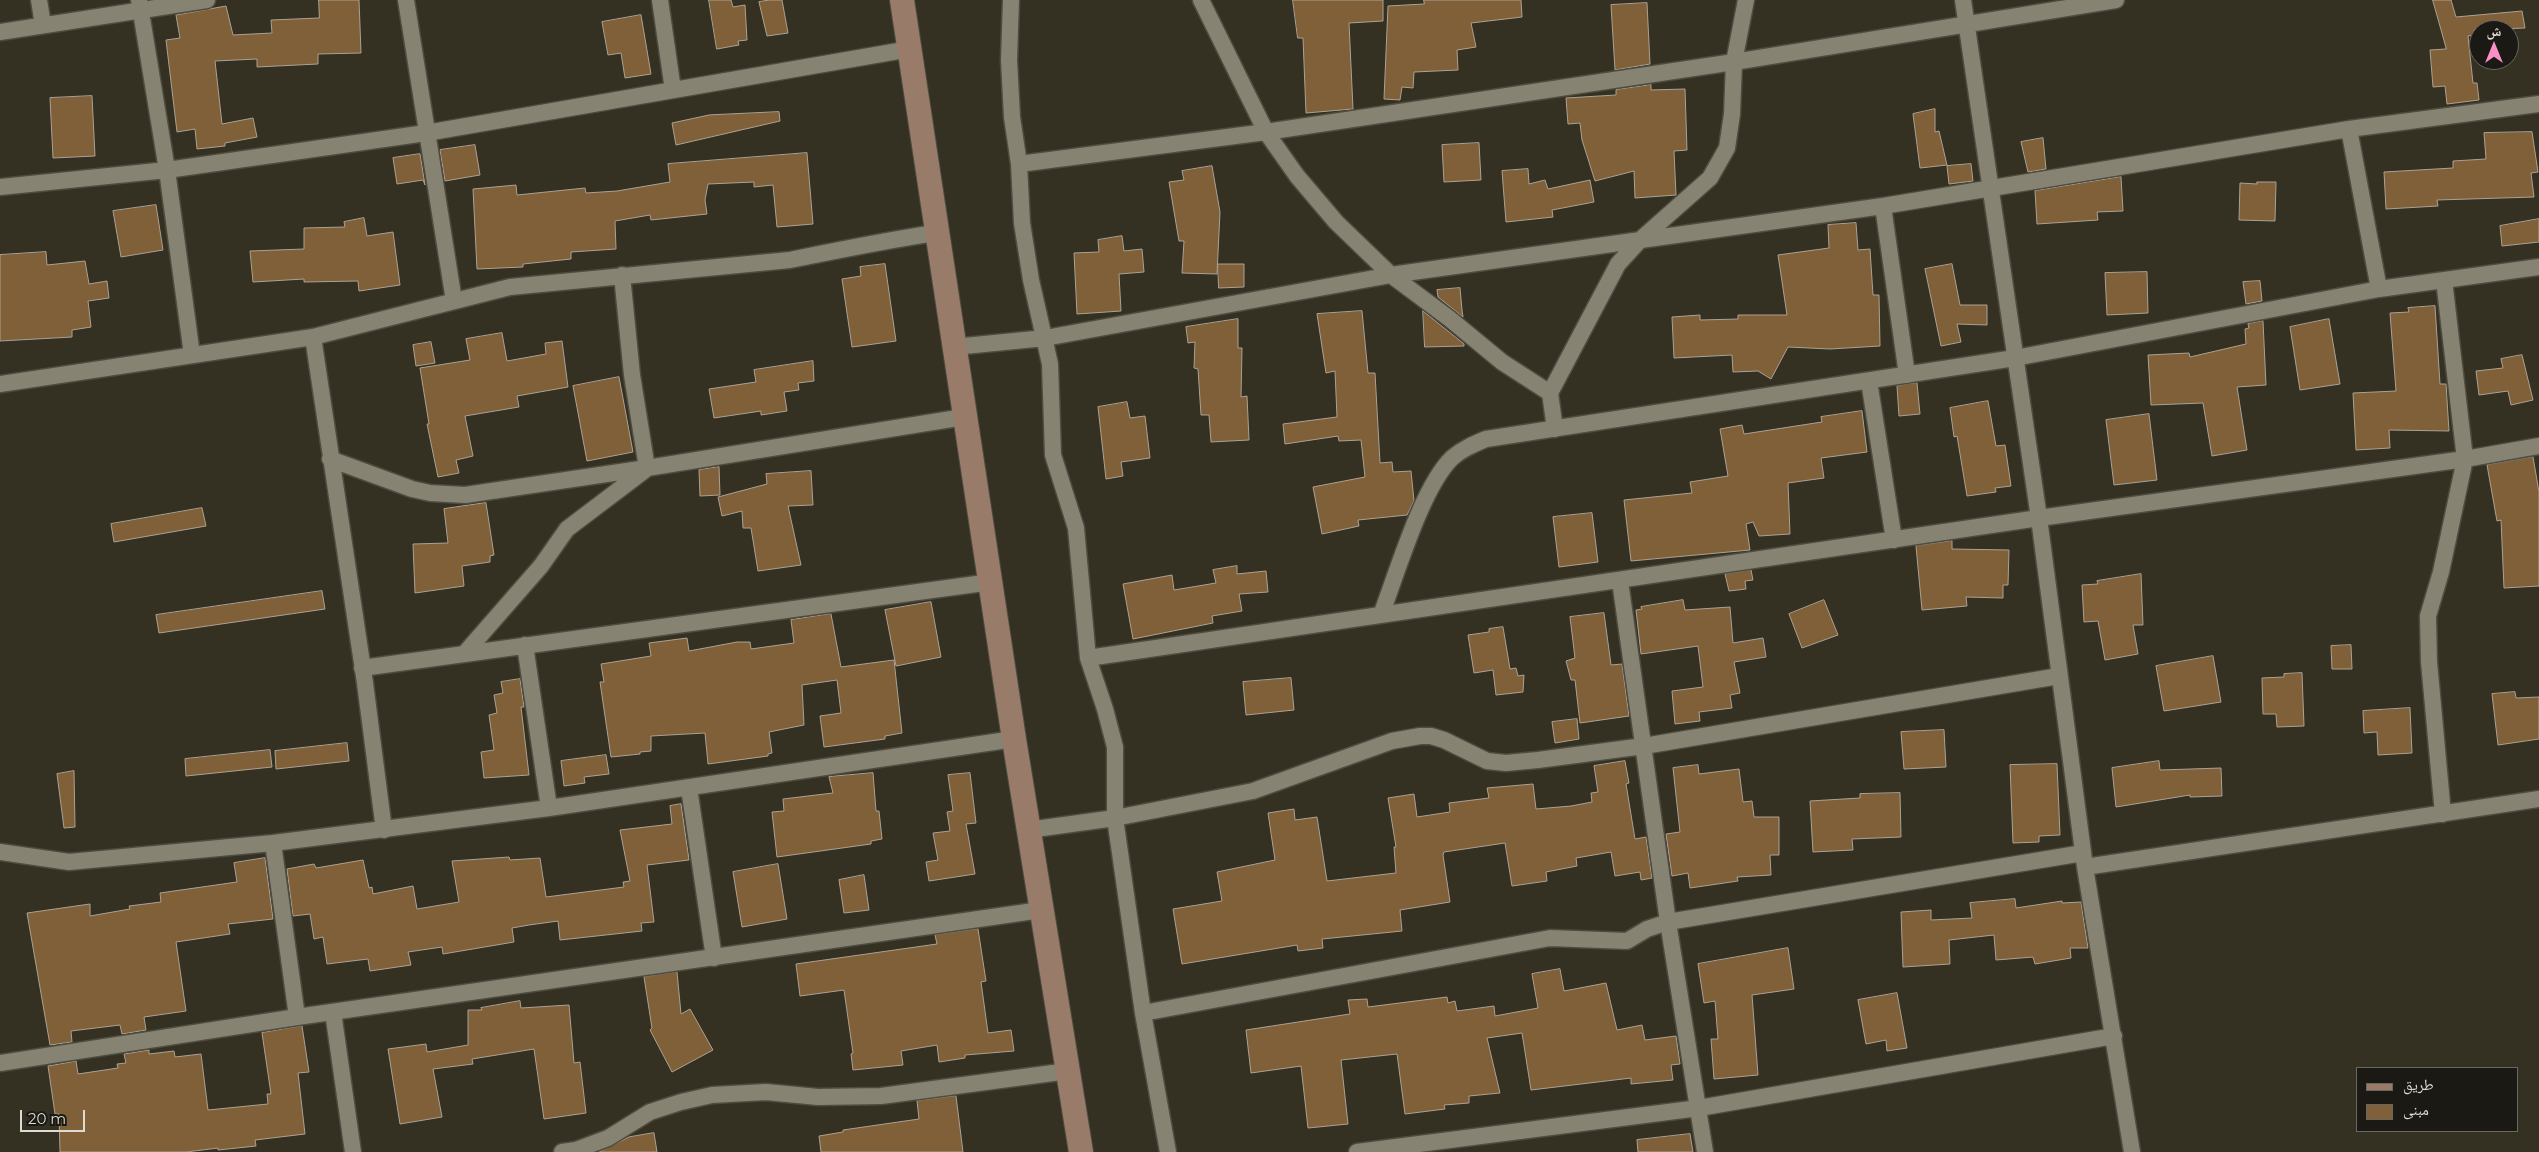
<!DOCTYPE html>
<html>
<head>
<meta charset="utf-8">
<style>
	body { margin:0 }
	#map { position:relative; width:2539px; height:1152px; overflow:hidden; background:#343123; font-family:Montserrat,"Noto Naskh Arabic",sans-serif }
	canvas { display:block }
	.legend { position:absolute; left:2356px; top:1067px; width:162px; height:65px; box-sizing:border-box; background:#1a1913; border:1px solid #686760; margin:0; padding:6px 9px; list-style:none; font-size:15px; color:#dddcd3 }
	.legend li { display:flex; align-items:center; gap:10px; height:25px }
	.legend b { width:25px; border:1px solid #686760 }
	.north { position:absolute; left:2469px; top:20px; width:50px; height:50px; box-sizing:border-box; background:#1a1913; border:1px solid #686760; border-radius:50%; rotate:0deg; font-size:14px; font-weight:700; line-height:20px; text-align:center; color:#dddcd3 }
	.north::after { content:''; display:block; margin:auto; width:18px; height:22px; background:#fa8fc6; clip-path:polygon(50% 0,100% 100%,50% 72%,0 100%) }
	.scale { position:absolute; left:20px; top:1110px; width:65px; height:22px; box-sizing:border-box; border:2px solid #dddcd3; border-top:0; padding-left:6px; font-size:15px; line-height:18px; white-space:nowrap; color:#dddcd3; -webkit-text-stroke:4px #1a1913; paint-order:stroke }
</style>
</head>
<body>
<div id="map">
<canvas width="2539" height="1152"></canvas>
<ul class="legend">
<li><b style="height:6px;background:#987b68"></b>طريق</li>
<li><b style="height:14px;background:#7f6039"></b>مبنى</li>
</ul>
<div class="north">ش</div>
<div class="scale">20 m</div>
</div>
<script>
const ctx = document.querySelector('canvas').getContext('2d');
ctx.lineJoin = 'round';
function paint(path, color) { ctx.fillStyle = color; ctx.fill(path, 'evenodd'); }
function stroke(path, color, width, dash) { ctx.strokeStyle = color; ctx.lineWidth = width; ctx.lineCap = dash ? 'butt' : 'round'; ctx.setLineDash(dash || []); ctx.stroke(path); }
const building = new Path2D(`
	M319,0h40l2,53 -43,1v10l-61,3v-8l-42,2 7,63 31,-6 4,19 -32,6v3l-28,3 -2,-20 -18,3 -11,-92 14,-2 -4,-23 50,-9 7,29 39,-2 -1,-13 48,-2z
	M709,0h22l2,7 12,-2 2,35 -9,1 1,4 -22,4z
	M770,0h12l6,33 -21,3 -8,-34z
	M1293,0h90v21l-34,2 4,86 -47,4 -3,-75h-5z
	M1424,0h97l1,17 -51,6 5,24 -19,3 1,20 -44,2 -1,16 -11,-1 -2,13 -16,-1 4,-93 36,-2z
	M2433,0h18l5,17 66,-6 3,17 -51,2v5l-6,1 5,47h4l2,17 -32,4 -2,-18 -12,1 -3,-37 16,-1z
	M1647,3l3,61 -35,6 -4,-65z
	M641,15l10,59 -26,4 -4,-25 -13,2 -6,-33z
	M1651,85v5l34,-1 2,61 -13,1 2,44 -41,3 -1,-27 -39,10 -13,-41 -2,-17 -12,1 -2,-26 50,-3v-5z
	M92,96l3,60 -42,2 -3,-60z
	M1935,109v23l4,-1 8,34 -27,3 -7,-54z
	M779,112l1,9 -104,24 -4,-22 37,-8z
	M2532,132l6,40 -7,1 3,24 -97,3 1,6 -52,3 -2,-37 69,-4v-7l33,-2 -2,-26z
	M2043,138l3,31 -18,3 -7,-30z
	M1479,143l2,37 -37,2 -2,-37z
	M475,145l5,30 -35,6 -5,-31z
	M807,153l6,71 -36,3 -4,-42 -19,2v-5l-46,2 -3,16 2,14 -56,6 -1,-5 -35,6 1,28 -45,3v7l-48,5v3l-46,2 -4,-80 43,-4 1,10 68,-7 1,5 31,-2 53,-9 -2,-18z
	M420,154l5,31 -2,-5 -26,4 -4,-26z
	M1971,164l2,17 -24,3 -2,-18z
	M1212,166l8,46 -3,62 -35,-1 2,-32h-5l-10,-59 15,-2 -2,-9z
	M1528,169l1,15 16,-4 3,9 42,-9 4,22 -42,8 1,7 -47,5 -4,-51z
	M2121,177l2,34 -26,1 1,8 -61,4 -2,-33z
	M2257,182h19l-1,39 -36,-1 1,-37 17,1z
	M156,205l7,45 -42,7 -8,-46z
	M364,218l3,18 26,-4 7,53 -41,6 -1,-10 -54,1v-3l-51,3 -3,-31 54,-2v-21l41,-1 -1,-5z
	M2539,219v23l-37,4 -2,-20z
	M1856,223l2,27 12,-1 3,46h6l1,51 -50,3 -42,-2 -17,32 -13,-8 -25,1 -1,-17 -58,3 -2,-41 28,-2v5l38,-1v-4h49l-9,-60 51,-7 -1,-23z
	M1122,236l2,15 18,-2 2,23 -25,2 2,37 -44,3 -3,-61 25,-1 -1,-12z
	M46,252l1,13 38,-4 4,23 18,-3 2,17 -21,3 3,26 -19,3v7l-72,4v-86z
	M885,264l11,77 -44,6 -10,-68 19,-3 -1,-9z
	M1218,264h26v23l-25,1z
	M1952,264l8,41h27v20l-30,-1 4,18 -20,4 -16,-77z
	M2147,272l1,41 -41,2 -2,-42z
	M2260,281l2,20 -16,3 -3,-22z
	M1460,288l2,22 1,7 -25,-20 -1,-7z
	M2435,306l5,78h6l3,47 -60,-1 1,18 -34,2 -3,-57 43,-2 -6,-78 19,-1 -1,-4z
	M1362,311l6,62h7l5,90 12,-1 1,10 18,-1 3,30 -7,14 -49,5 1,6 -37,8 -9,-47 52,-10 -4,-37 -22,1 -1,-5 -53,8 -2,-20 54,-7 -2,-46 -9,2 -9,-59z
	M1423,311l41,33v2l-39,1z
	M1238,319v29h4l-1,49 6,-1 2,44 -38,2 -2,-27h-8l-3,-46 -4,-1 1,-26 -7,1 -2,-16z
	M2329,319l11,65 -40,6 -10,-63z
	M2263,321l3,64 -29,2 10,63 -35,6 -9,-53 -52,2 -3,-50 41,-2 1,4 56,-13 -1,-15 4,-1 -1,-4z
	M502,333l5,28 39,-7 -1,-11 17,-2 6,46 -51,9 2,11 -54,9 8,40 -17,4 3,13 -21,4 -11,-53h2l-9,-56 50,-8 -4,-21z
	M431,342l4,21 -19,3 -3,-21z
	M2522,355l11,45 -22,5 -3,-14 -29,4 -3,-24 27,-3 -2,-9z
	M813,361l1,20 -16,2 1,7 -15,2 3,19 -26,4v-4l-47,7 -5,-29 47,-7 -2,-12z
	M619,377l14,75 -46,9 -14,-75z
	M1917,383l3,31 -21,2 -2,-30z
	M1988,401l8,45 9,-1 6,41 -16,2 1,4 -29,4 -10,-60 -3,1 -4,-29z
	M1127,402l3,16 15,-2 5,42 -29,4 2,14 -17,3 -8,-72z
	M1862,411l5,41 -46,6 3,20 -36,5 2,51 -31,2 -6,-14 -7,2 4,26 -119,11 -7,-61 68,-7 -2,-11 38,-6 -8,-47 22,-4 2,9 78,-12 -1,-5z
	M2149,414l8,66 -43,5 -8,-65z
	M2533,457l6,35v94l-35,2 -3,-68 -4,1 -10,-56z
	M719,467l1,28 -20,1 -1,-26z
	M811,471l2,34 -25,1 13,59 -43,6 -7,-43h-8l-1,-17 -20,5 -4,-19 49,-13 -1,-10z
	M486,503l8,52 -4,1v6l-28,4 2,20 -49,7 -2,-49 35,-1 -4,-34z
	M202,508l4,18 -92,16 -3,-18z
	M1592,513l6,49 -39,5 -6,-50z
	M1952,541v8l57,1 -1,35h-5v13l-37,-1 1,9 -45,4 -6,-64z
	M1237,566v8l29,-3 2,21 -29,2 3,17 -30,5 1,7 -80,16 -10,-55 49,-9 2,15 42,-7 -3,-13z
	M1751,570l2,10 -8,1 1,8 -17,2 -4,-17z
	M2141,574l2,51h-10l5,29 -33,6 -7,-39 -14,1 -2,-37 16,-1 -1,-3z
	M322,591l3,18 -166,24 -3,-18z
	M1683,600l2,10 45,-3 3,36 30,-5 3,19 -32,5 6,31 -10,2 2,13 -33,4 1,9 -25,3 -3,-33 31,-4 -5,-41 -57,8 -5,-44 6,-1 -1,-2z
	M1824,600l14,35 -36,13 -13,-34z
	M931,602l10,55 -45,9 -11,-56z
	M1604,613l7,52 11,-1 7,52 -49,7 -5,-43h-4l-5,-19 9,-3 -5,-41z
	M831,614l10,53 53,-7 8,73 -17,3v3l-61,8 -4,-31 21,-3 -4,-33 -35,5 2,40 -35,7 3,21 -4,1v2l-60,8 -3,-31 -54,3v15l-11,1v2l-29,3 -11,-75h4l-3,-18 50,-8 -2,-13 38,-5 2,13 48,-9h13l1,7 43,-6 -3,-23z
	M1503,627l7,42 6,-1 2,8 6,-1 -1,17 -27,3 -3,-25 -19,3 -6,-38 21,-3v-3z
	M2351,645l1,24h-20l-1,-23z
	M2213,656l8,46 -57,9 -8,-45z
	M2302,673l2,53 -27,1 -1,-13h-13l-1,-36 22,-1v-3z
	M1291,678l3,32 -48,5 -3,-33z
	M520,679l4,28h-3l8,68 -45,3 -3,-26 13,-2 -5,-35 8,-2 -3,-18 9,-2 -2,-11z
	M2515,692l1,6 23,-1v42l-41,6 -6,-51z
	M2410,708l2,45 -34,2 -1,-23 -13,1 -1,-22z
	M1577,719l2,20 -24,4 -3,-21z
	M1944,730l2,37 -42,2 -3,-37z
	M347,743l2,18 -73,8 -1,-18z
	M270,750l2,17 -86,9 -1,-17z
	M606,755l3,19 -25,3 1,6 -21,3 -3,-25z
	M1625,761l4,22 -3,1 9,55 11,-2 6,41 -11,2 -1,-8 -25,4 -4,-24 -35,6 1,8 -31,6 1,9 -35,5 -7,-43 -61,9 -1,3 7,47 -50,8 2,21 -80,8 1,9 -25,3 -1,-6 -115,19 -9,-55 49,-8 -5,-29 58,-12 -7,-47 26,-4 1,11 22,-3 10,64 69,-8 -2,-26h2l-8,-49 26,-4 3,23 33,-5 -1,-9 40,-5 -2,-10 46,-4 3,25 35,-3 21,-4 -1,-9 7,-1 -4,-26z
	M2159,761l1,9 61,-2 1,28 -32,1v-2l-74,12 -4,-39z
	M2057,764l3,71 -21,1v6l-26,1 -3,-78z
	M1698,765l1,9 40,-5 4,33 9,-1 2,16h25v38h-9l1,20 -34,2 1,4 -48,7 -2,-15 -16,3 -6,-42 14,-2 -7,-64z
	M74,771l1,56 -11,1 -7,-54z
	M873,773l3,38h3l3,28 -11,2v3l-94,13 -5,-45 12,-1 -1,-12 50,-6 -4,-16z
	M970,773l6,50 -10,1 9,50 -46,7 -3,-19 12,-2 -5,-27 17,-2 -3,-19 6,-1 -5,-36z
	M1900,793l1,44 -49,2 1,11 -40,2 -3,-51 50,-3v-4z
	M681,804l8,56 -42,5 7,57 -13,1 1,8 -82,9 -2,-19 -29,4 -17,3 2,14 -71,12 -1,-7 -34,5 3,13 -41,6 -2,-12 -41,5 -4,-27 -9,2 -4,-25 -17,2 -6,-47 27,-5 2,4 47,-8 6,28 3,-1 1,7 40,-8 4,23 42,-7 -7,-41 57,-4 1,3 30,-2 6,39 78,-10 -1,-5 7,-1 -10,-51 52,-6 -2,-18z
	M265,858l8,61 -45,5 2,10 -54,8 10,69 -42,6 2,13 -24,4 -2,-9 -49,6 1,11 -22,3 -23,-132 63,-9v12l40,-7 -1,-3 32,-4 -1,-9 77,-11 -3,-19z
	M778,864l9,55 -45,8 -9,-55z
	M864,875l5,35 -25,3 -5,-33z
	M2015,899l1,9 46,-7v2l19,-1 7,46h-18l1,10 -36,6 -2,-7 -37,3 -2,-25 -45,5 1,24 -47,3 -2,-55 30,-2v10l41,-2 -2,-15z
	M978,929l8,52 -5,1 7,51 23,-3 3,21 -49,4v3l-26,4 -2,-17 -36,6 2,14 -50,5 -2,-16 2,-1 -9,-63 -44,6 -4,-32 141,-20 -2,-9z
	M1788,948l6,41 -42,6 6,80 -44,4 -3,-40h7l-3,-38 -11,2 -6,-39z
	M1560,969l4,22 42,-8 11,47 25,-5 3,15 31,-4 4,28 -9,1 2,15 -42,4v-6l-100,12 -9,-57 -35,5 13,55 -31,3v7l-25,2 1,4 -40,5 -8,-60 -56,6 7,64 -40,4 -7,-62 -50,7 -5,-43 104,-16 -2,-14 19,-1 1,8 79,-10 1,6 7,-2 2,10 37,-5 1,10 43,-8 -6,-34z
	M677,972l4,42 9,-5 23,41 -41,22 -22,-42 2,-2 -8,-51z
	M1897,993l10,55 -20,3 -1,-11 -20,4 -8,-44z
	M520,1001l1,7 48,-3 5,58 6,-1 6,51 -42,6 -10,-70 -62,10 1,5 -40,5 9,48 -42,7 -12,-75 38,-5 1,8 41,-7v-35h14l-1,-2z
	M302,1026l7,46 -11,1 7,61 -50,6 1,6 -38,4v-2l-32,4h-126l-1,-38h-4l-7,-48 28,-5 2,13 40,-6 -1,-4 9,-1 -2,-9 25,-4v4l25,-3 1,6 26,-3 7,56 60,-6 -1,-10h4l-9,-61z
	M956,1096l7,56h-142l-2,-16 24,-4v-2l76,-11 -2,-18z
	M654,1133l3,19h-58l30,-15z
	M1690,1134l3,18h-55l-1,-12z`);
const street = new Path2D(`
	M39,0l4,25
	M139,0l28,170 25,185
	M406,0l48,301
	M660,0l13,90
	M1011,0l-2,60 3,57 7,47 3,59 9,57 19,84 3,91 23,73 12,130 17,51 10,38v71l28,195 25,139
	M1201,0l65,132 31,44 39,46 55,53 59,44 52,43 48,31
	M1963,0l76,518 46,349 47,285
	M0,32l207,-32
	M2349,129l30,160
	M1019,164l247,-32 468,-70 382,-62
	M0,187l167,-17 259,-37 484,-84
	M1883,206l24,169
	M622,275l10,100 15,93
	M313,337l52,346 19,147
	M954,347l91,-9 346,-63 492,-69 466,-77 190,-25
	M1869,381l25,159
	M0,384l313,-47 197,-50 280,-27c49,-10 97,-20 146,-27
	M1555,429l-5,-36 68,-129 22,-24 70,-62 17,-30 5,-34 2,-52 12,-62
	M330,459l82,30 18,4 35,2 182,-27 317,-51
	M1620,581l48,341 37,230
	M1381,615c16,-42 41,-128 71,-157 10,-9 22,-14 34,-19l529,-81 364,-69 160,-22
	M525,645l24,163
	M465,653l76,-87 26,-37 78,-59
	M1088,658l951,-140 426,-59 74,-13
	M362,668l629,-86
	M689,788l25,170
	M2443,814l-14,-152 -1,-46 13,-44 24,-113 -21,-179
	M1028,830l87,-12 138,-27 139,-50 28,-5h11l13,4 43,21 19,2 32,-3 106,-14 415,-70
	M273,843l24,174
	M0,852l69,10 204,-19 276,-35 465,-69
	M2085,867l454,-68
	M333,1012l20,140
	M1143,1013l407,-75 77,3 20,-12 21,-7 415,-69
	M0,1063l297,-46 744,-107
	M562,1152l14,-2 32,-12 42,-26 31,-10 31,-7 54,-3 52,5 63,-1 187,-25
	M1357,1152l342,-44 415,-72`);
const secondary = new Path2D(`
	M902,0l112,739 67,413`);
paint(building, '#7f6039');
stroke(building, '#ada193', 1);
stroke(street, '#4e4c40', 19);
stroke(secondary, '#4e4c40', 26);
stroke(street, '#868373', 16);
stroke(secondary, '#987b68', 24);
</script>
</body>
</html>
